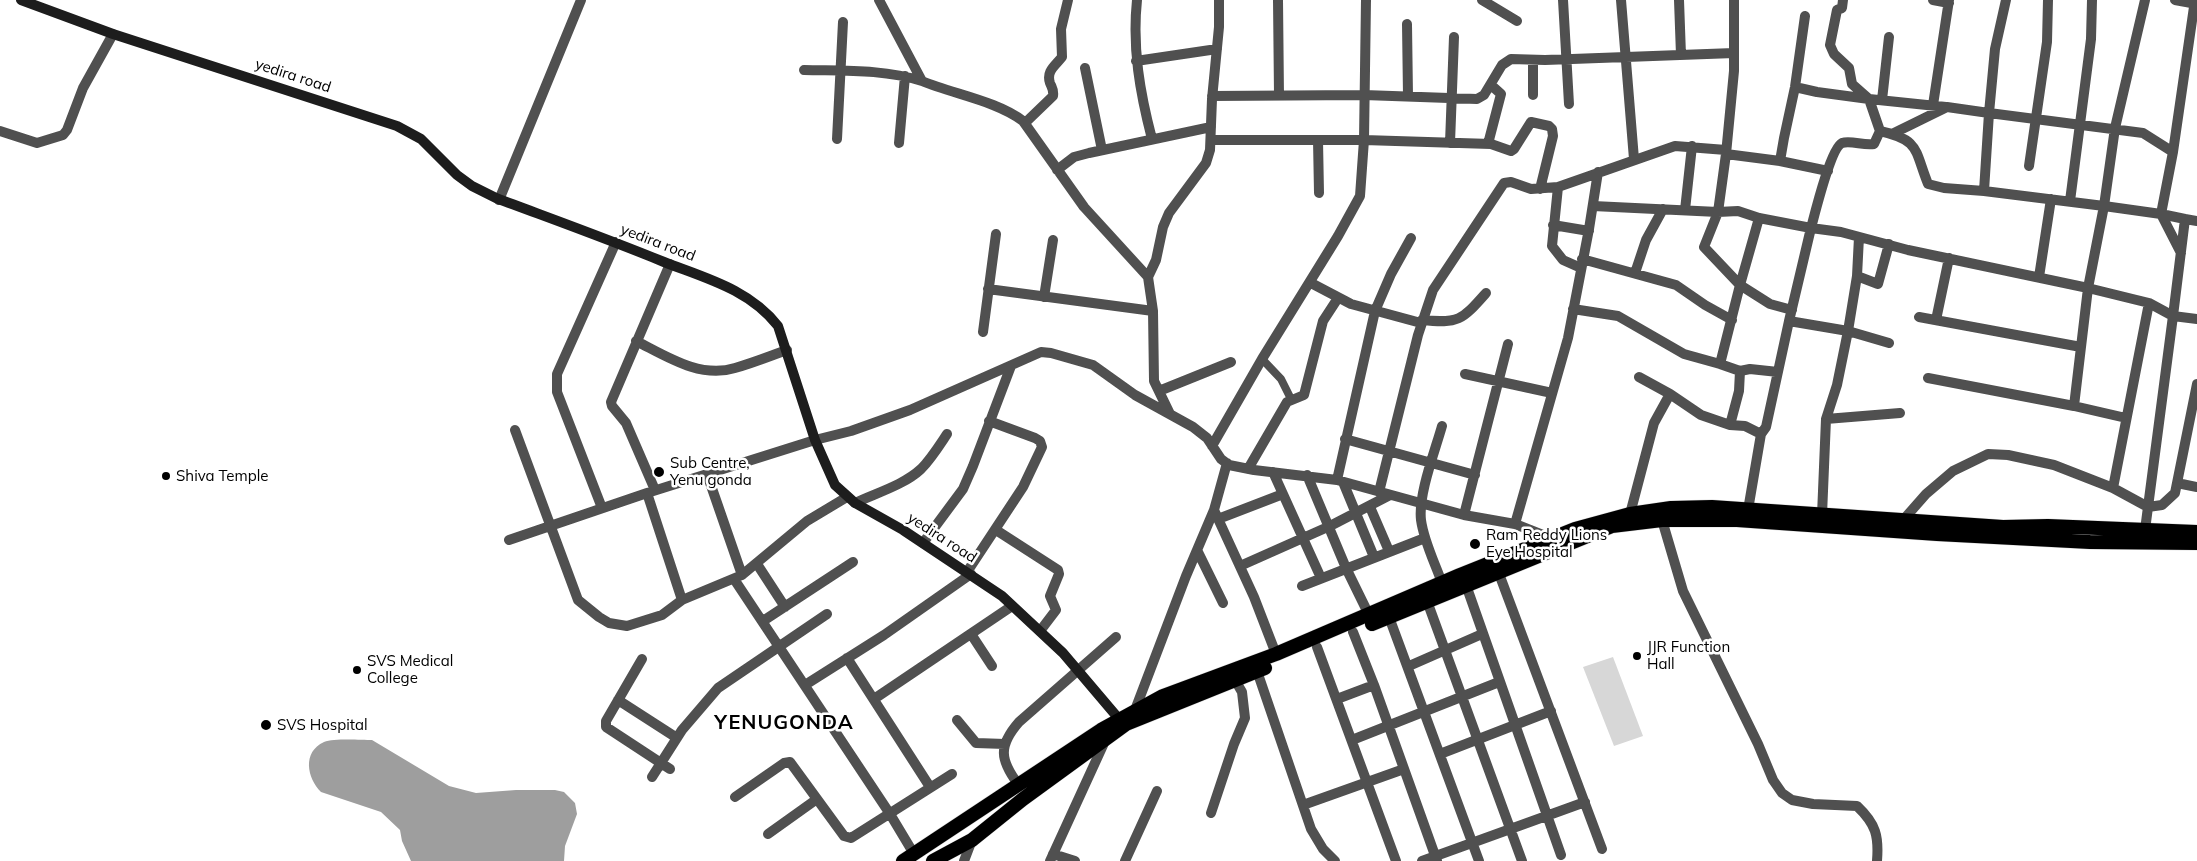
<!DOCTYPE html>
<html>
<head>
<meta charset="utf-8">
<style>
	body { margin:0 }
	canvas { display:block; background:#fff }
</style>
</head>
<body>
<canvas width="2197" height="861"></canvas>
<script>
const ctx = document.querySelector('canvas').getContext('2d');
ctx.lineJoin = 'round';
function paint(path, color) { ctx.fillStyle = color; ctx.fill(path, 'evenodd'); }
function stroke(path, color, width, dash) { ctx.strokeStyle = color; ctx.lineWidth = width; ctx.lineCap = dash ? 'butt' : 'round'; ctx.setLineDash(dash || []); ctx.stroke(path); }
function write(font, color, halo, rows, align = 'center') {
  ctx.font = font + ' Mulish,sans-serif'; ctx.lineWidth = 5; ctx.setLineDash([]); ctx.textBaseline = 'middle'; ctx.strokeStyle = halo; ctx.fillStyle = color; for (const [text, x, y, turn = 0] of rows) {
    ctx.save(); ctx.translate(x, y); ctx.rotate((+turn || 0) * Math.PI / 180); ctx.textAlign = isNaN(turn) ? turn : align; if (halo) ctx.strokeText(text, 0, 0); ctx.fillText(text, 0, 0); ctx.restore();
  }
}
const green = new Path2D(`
	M1613,657l30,79 -29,10 -31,-79z`);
const water = new Path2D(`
	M372,740l77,46 27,7 40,-3h39l9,2 11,11 2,11 -12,32 -1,15h-153l-9,-20 -2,-11 -19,-18 -60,-20c-14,-14 -19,-40 3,-50 10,-4 37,-2 48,-2z`);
const pedestrian = new Path2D(`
	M1262,359l19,20 10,20`);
const minor = new Path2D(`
	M879,0l43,81c31,13 75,20 101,40l61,86 64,70 5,34 1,70 16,33
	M1137,0c-5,48 3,93 15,139
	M1278,0l1,95
	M1482,0l35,21
	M1563,0l6,104
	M1621,0l13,159
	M1679,0l2,55
	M1933,0l16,3
	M2006,0l-11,49 -6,64 154,20 30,19 22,-152
	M2145,0l-30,128 -11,78 -120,-15 -40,-3 -16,-4c-14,-35 -8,-44 -48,-53l-6,13c-10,2 -23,-4 -32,-1 -11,5 -27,70 -31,85l30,4 67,18 180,38 16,-82 57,8 12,-62
	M2175,0l22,4
	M1407,24l1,72
	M1136,61l81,-12
	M1085,68l17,82
	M804,70c40,1 79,-1 118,11
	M1491,85l10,9 -12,46 2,4 20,7 3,-2 17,-27 18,4 3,3 1,7 -13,53
	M1795,87l22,5 52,7 -17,-15 -3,-16 -15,-14 -4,-9 7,-35 5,-2 1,-8
	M1533,95v-35
	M1212,96l152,-1 113,4 7,-4 18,-30 9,-6 34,1 189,-7
	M1882,100l7,-63
	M1933,105l16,-105
	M1025,123l28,-27c1,-6 -1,-8 -3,-13 -4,-12 5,-17 12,-26l-1,-28 7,-29
	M0,131l37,12 26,-8 4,-5 16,-42 30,-54
	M1880,131l-11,-32 77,8
	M1892,134l55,-27 42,6 -5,78
	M837,139l6,-117
	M1212,140h152l127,4
	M1318,140l1,53
	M899,143l6,-67
	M1450,143l4,-106
	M1726,154l8,-83v-71
	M1780,161l48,10
	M2029,166l18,-124 1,-42
	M1057,170l17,-13 15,-4 122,-26
	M1558,187l-6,59 11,14 18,8
	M499,200l82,-200
	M2070,201l21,-162 1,-39
	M1593,206l125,6 8,-58 54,7 4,-23 11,-51 10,-71
	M1685,210l7,-64
	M1759,218l-19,67 -36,-38 14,-35 20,-1 21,7 52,10 -22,93 59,10 -11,54 -11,34 74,-6
	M2197,221l-12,-2 -12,97 24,3
	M1553,225l36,6
	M1889,244l-11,40 -21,-8 -9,55 41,12
	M2181,253l-20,-39 24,5
	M1582,259l94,26 29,20 27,15
	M1635,273l11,-33 17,-31
	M1857,276l2,-39
	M1148,277l8,-17 7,-33 6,-14 37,-50 4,-13 2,-51 7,-72v-27
	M2039,277l12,-78
	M1311,283l40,21 70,19
	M988,289l165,22
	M1044,297l9,-57
	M1573,309l45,7 66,38 36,10
	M1919,317l162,30
	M1422,320c37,4 40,0 64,-27
	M1936,320l13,-62
	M983,332l13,-98
	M636,341c30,15 64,38 99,27 18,-5 35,-12 52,-18
	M1740,371l-20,-7 20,-79 30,19 22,6
	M1465,374l87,19
	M1639,377l31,17
	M1928,378l146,28
	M1159,391l72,-29
	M2126,418l-52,-12 14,-118 61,15
	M1442,426c-7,25 -24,69 -21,94 3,22 14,43 21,63
	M515,430l63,170 21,17 10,6 18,3 35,-11 20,-15 60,-25 65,-54 40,-24
	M1761,434l-16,-8 -15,-1 9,-34 1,-20 10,-2 28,3
	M1345,439l130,36
	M1212,446l50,-87 76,-123 22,-40 4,-56 2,-140
	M1248,469l39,-67 17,-7 19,-74 15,-23
	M1273,472l48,106
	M707,474l35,101
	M1307,475l39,93 23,47
	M1337,480l38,-169 16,-37 20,-36
	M1343,482l31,75
	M2177,483l20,4
	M655,490l-29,-67 -14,-17 -1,-4 59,-138
	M1379,492l39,-157 15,-45 71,-107 7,-1 20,7 27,-2 117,-41 51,4
	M647,493l35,107
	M855,503c21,-10 49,-18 66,-34 10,-10 18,-23 26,-35
	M1370,507l19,44
	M602,508l-45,-116v-18l59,-132
	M1214,510l40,87 22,57
	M1748,510l13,-76 5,-7 23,-106
	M1630,514l24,-91 16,-29 31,21 29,10
	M1464,515l44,-171
	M1822,515l4,-96
	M1218,519l65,-25
	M1904,519l22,-25 27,-23 35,-17 20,1 46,10 59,23
	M1662,520l21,71 75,153 15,36 9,13 10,7 21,4 44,2c19,18 22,30 20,55
	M1515,524l53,-186 21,-109 9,-57
	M996,530l62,40 1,4 -9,22 6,14 -16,21
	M2145,530l3,-23 25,-191 -24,-13 -36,185 35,19 14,-2 13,-12 22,-109
	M509,540l138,-47 168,-53 36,-9 59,-21 131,-58 10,1 42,12 42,30 58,32 14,11 14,21 8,6 25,5 83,10 127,35 51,9 38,15
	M923,543l40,-54 10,-23 38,-100
	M1197,550l26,53
	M757,564l28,43
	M1240,566l90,-40 60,-31
	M1498,571l104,278
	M967,572l56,-85 19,-40 -2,-6 -5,-3 -46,-17
	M734,579l156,235 24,40
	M1466,585l95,270
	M1302,586l123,-48
	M1427,601l95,260
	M1389,617l90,244
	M763,621l90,-59
	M1353,632l21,53 63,176
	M971,634l21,32
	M1317,647l79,214
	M847,658l83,129
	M642,659l-36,62v6l64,42
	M1409,666l73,-32
	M1257,671l54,158 12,20 12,12
	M805,685l79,-50 87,-61
	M874,699l138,-93
	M1337,699l37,-14
	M618,700l59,38
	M1135,710l51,-134 28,-66 13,-47
	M957,720l19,23 29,1
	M1352,740l147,-58
	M1440,754l111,-43
	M652,777l30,-47 36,-42 109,-74
	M1018,784c-18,-24 -20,-38 1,-62l97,-85
	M735,797l49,-34 6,-1 54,74 7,2 101,-64
	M1303,805l101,-36
	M1211,813l23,-69 11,-26 -3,-26 -7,-12
	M768,834l49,-35
	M1053,854l22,7
	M964,861l8,-21
	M1050,861l55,-120
	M1125,861l32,-70
	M1422,861l163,-59`);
const secondary = new Path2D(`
	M21,0l92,34 284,92 24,13 36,36 15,11 24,12c56,21 112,41 168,64 41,16 85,27 114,64l37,114 20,45 20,18 48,27 99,66 61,57 56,66`);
const trunk = new Path2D(`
	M1372,624l240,-98 50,-6h75l200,14 153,8 107,1
	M903,861l198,-131 62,-34 113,-42 184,-79 115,-46 55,-15 41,-6 41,-1 291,20 45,-1 149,6
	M933,861l39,-21 51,-41 103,-75 139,-56`);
const markers = [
	[659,472,6,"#000"],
	[166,476,5,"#000"],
	[1475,544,6,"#000"],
	[1637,656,5,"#000"],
	[357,670,5,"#000"],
	[266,725,6,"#000"]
];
const streetNames = [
	["yedira road",293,76,18],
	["yedira road",658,243,21],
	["yedira road",942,538,33]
];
const poiNames = [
	["Sub Centre,",670,463],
	["Yenu gonda",670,480],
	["Shiva Temple",176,476],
	["Ram Reddy Lions",1486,535],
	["Eye Hospital",1486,552],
	["JJR Function",1647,647],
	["Hall",1647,664],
	["SVS Medical",367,661],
	["College",367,678],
	["SVS Hospital",277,725]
];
const districtNames = [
	["YENUGONDA",784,723]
];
paint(green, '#d7d7d7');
paint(water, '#9e9e9e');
stroke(trunk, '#dbdbdb', 15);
stroke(pedestrian, '#505050', 8);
stroke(minor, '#505050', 10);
stroke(secondary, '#1d1d1d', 10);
stroke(trunk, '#000', 14);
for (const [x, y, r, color] of markers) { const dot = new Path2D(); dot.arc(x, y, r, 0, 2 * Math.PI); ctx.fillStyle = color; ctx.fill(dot); stroke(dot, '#fff', 2); }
write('15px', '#000', '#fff', streetNames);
write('15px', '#000', '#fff', poiNames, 'left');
ctx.letterSpacing = '1px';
write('bold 20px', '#000', '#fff', districtNames);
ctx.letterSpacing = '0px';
</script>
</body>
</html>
